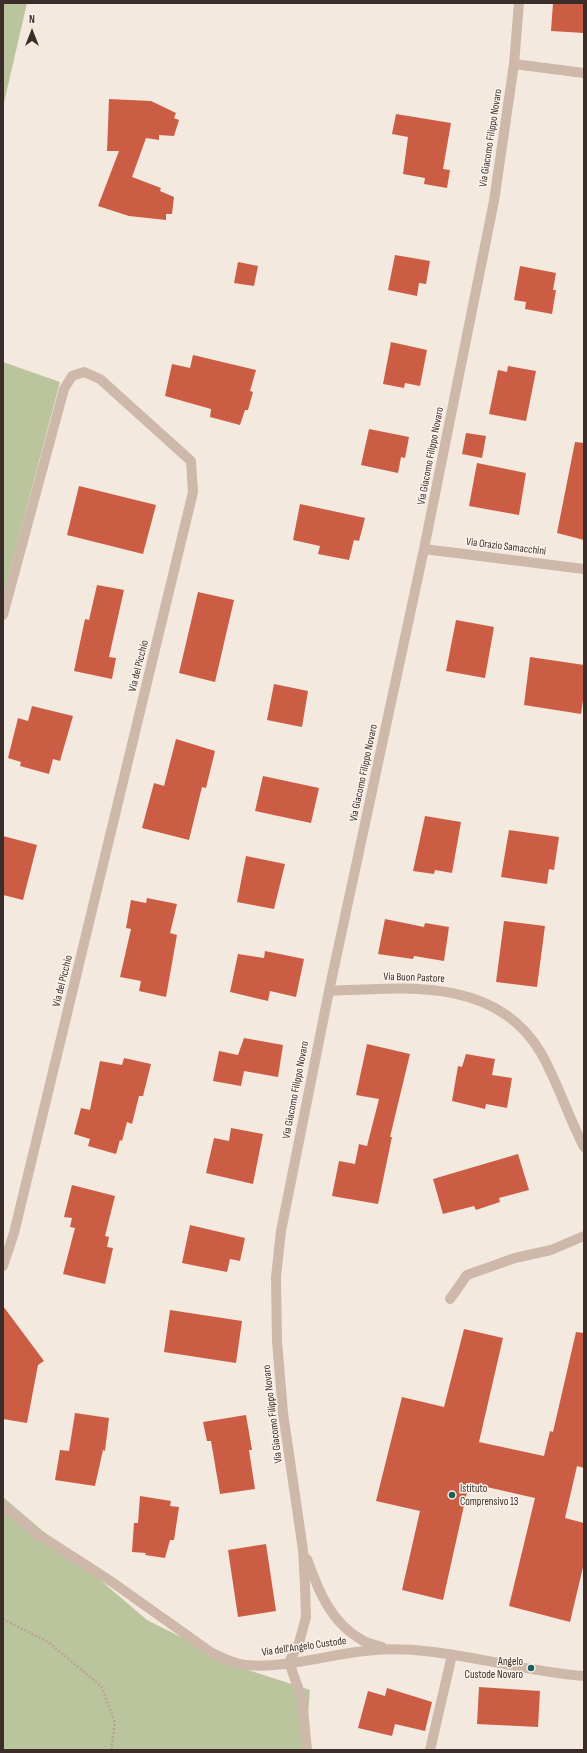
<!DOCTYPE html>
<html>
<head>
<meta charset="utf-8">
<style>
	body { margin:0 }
	#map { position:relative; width:587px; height:1753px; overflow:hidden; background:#f4e9df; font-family:"Sofia Sans Condensed",sans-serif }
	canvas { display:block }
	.frame { position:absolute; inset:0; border:4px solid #3b2e2a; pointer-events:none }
	.north { position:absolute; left:12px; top:12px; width:40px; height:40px; -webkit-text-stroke:3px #fbf3ec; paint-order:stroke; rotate:0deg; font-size:11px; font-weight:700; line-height:16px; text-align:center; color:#3b2e2a }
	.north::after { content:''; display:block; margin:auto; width:14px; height:18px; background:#3b2e2a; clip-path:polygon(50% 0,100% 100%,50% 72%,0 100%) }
</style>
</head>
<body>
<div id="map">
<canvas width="587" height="1753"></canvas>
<div class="frame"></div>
<div class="north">N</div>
</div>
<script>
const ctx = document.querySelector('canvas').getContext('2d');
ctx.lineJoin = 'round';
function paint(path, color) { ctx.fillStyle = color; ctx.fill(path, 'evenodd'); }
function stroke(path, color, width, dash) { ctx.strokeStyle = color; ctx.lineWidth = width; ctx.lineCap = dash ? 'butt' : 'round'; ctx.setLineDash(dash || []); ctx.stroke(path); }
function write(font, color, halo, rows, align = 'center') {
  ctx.font = font + ' "Sofia Sans Condensed",sans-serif'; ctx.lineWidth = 3; ctx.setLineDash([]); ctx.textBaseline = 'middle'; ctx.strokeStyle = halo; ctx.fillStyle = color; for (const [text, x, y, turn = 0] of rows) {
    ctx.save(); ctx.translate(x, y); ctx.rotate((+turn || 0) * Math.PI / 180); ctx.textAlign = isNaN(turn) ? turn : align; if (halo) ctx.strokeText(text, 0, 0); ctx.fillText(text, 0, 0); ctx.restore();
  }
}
const green = new Path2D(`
	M3,3h24l-24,104z
	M3,362l57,20 -57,215z
	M3,1497l144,123 98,49 65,21 -5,60h-302z`);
const building = new Path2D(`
	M553,3h31v30l-33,-2z
	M109,99l42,2 25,12 -2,5 5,2 -5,16 -15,-1v5l-13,-2 -14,39 29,11 -1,3 14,6 -2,17h-6v6l-37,-4 -31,-10 21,-55h-12z
	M396,114l55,9 -8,46 7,1 -3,18 -23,-4 1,-6 -22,-4 5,-37 -16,-3z
	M395,255l35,6 -4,23 -7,-1 -2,13 -29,-6z
	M238,262l20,4 -4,20 -20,-3z
	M520,266l36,7 -3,17h3l-4,24 -27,-5 1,-7 -12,-2z
	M391,342l36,8 -7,36 -15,-3 -1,5 -21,-4z
	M193,355l63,15 -6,21 3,1 -5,18h-3l-5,15 -30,-8 1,-8 -46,-13 7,-32 18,4z
	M508,366l28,5 -10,50 -37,-7 9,-44 9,2z
	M369,429l40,8 -4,21 -4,-1 -3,16 -37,-8z
	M466,433l20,3 -4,22 -20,-4z
	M575,442l9,1v97l-27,-7z
	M477,463l49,10 -7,42 -50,-9z
	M79,486l77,19 -13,49 -76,-19z
	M300,504l65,14 -6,23 -5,-1 -5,20 -31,-6 2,-8 -27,-6z
	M97,585l27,5 -15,67 7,1 -4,21 -38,-8 11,-52 4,1z
	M198,592l36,8 -19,82 -36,-9z
	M456,620l38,7 -9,51 -39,-7z
	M530,657l54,8v28l-3,21 -57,-9z
	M274,684l34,7 -6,36 -35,-7z
	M32,706l41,10 -13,45 -7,-2 -4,15 -29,-8 1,-4 -13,-4 10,-40 10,3z
	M176,739l39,12 -9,37 -4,-1 -13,53 -47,-12 12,-45 10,3z
	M263,776l56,12 -8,35 -56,-12z
	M425,816l36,6 -9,51 -17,-3 -1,4 -21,-3z
	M509,830l50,7 -5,33 -5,-1 -2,15 -46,-7z
	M3,836l34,9 -14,55 -20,-5z
	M246,856l39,8 -11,45 -37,-7z
	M147,898l30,6 -7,29 7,2 -11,62 -27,-6 2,-10 -21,-4 11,-48 -5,-1 5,-28 15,3z
	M385,919l39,8 1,-4 24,4 -5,34 -30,-5 -1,3 -35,-5z
	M504,921l41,5 -8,61 -41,-5z
	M265,951l39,8 -8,38 -26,-6 -2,10 -38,-9 8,-38 26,4z
	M244,1038l39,7 -5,32 -34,-6 -3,15 -28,-5 6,-30 19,4z
	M367,1044l43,10 -20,83h2l-14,67 -46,-8 7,-35 16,3 4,-20 8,2 12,-47 -23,-4z
	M466,1054l29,5 -3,16 20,3 -5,30 -21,-4 -1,5 -33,-8 6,-35 4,1z
	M124,1058l27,6 -8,32h-4l-7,28 -5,-2 -5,19 -2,-1 -4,14 -28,-8 2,-7 -16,-5 7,-26 9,2 10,-49 22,4z
	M231,1128l32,6 -10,50 -47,-11 8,-35 15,3z
	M518,1154l11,36 -30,8 1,4 -24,8 -2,-4 -31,8 -10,-35z
	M72,1185l43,11 -10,40 4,1 -2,10 6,1 -8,36 -42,-10 12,-46 -5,-1 2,-9 -8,-1z
	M190,1225l55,13 -5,23 -10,-2 -3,13 -45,-9z
	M3,1306l41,55 -6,4 -11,58 -24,-4z
	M170,1310l72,11 -6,42 -72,-11z
	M464,1329l39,9 -24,104 65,14 6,-25 3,1 23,-100 8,1v135l-7,-2 -12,52 19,5v40l-14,59 -61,-16 26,-108 -66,-15 -26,117 -41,-10 18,-79 -44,-10 26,-104 42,10z
	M75,1413l34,5 -4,33 -2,-1 -8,36 -40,-6 5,-30 9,1z
	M246,1415l6,35h-3l6,39 -35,5 -9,-53h-4l-4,-19z
	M140,1496l31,5 -1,5 9,1 -5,33h-4l-5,18 -20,-3 1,-2 -14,-1 2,-29h4z
	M266,1544l10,67 -38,6 -10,-67z
	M479,1687l61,4 -2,36 -61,-3z
	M387,1688l45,14 -7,29 -30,-7 -3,12 -34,-8 10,-37 17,5z`);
const path = new Path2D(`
	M3,1619l45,23 53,44 14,36 -4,28`);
const service = new Path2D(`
	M450,1299l17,-24 48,-17 36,-8 33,-14`);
const minor = new Path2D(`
	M514,64l70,9
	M424,549l160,20
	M3,615l61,-226 8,-13 12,-4 16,7 91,82 2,31 -179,741 -11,33
	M329,991c75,-3 167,-15 212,62 17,30 27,63 43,94
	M3,1505l30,26 79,51 100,71c10,5 22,11 34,12 35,4 82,-10 118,-14 72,-9 148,20 220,25
	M307,1559c11,31 24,64 55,81 6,4 14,5 20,7
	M289,1662l10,-19 7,-26 -1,-31 -2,-36 -20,-137 -6,-72 -1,-64 5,-46 48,-240 95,-442 70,-348 20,-137 5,-61
	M289,1662l13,37 5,51
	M430,1750l22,-95`);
const markers = [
	[452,1495,4,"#1c5f5f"],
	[531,1668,4,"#1c5f5f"]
];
const streetNames = [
	["Via Giacomo Filippo Novaro",491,138,-81],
	["Via Giacomo Filippo Novaro",431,456,-79],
	["Via Orazio Samacchini",506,547,7],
	["Via del Picchio",139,666,-76],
	["Via Giacomo Filippo Novaro",364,773,-78],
	["Via Buon Pastore",414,978,2],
	["Via del Picchio",63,981,-76],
	["Via Giacomo Filippo Novaro",296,1090,-79],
	["Via Giacomo Filippo Novaro",273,1414,-97],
	["Via dell'Angelo Custode",304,1647,-8]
];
const poiNames = [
	["Istituto",460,1489],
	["Comprensivo 13",460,1502],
	["Angelo",523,1662,"right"],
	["Custode Novaro",523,1675,"right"]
];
paint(green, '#bac59e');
paint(building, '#cc5d45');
stroke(path, '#baa294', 2.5, [2, 2]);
stroke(service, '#ceb8aa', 10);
stroke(minor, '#ceb8aa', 10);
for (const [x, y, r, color] of markers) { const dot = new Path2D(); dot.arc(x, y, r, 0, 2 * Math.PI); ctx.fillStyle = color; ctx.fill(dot); stroke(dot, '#fbf3ec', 1.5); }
write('11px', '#3b2e2a', '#fbf3ec', streetNames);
write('11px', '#3b2e2a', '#fbf3ec', poiNames, 'left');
</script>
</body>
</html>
